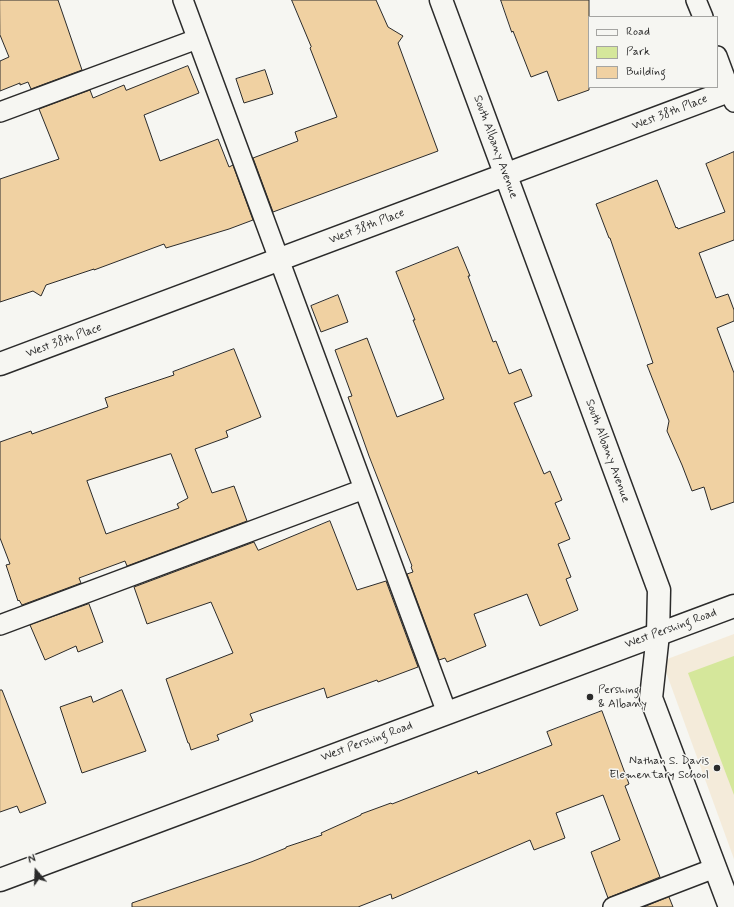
<!DOCTYPE html>
<html>
<head>
<meta charset="utf-8">
<style>
	body { margin:0 }
	#map { position:relative; width:734px; height:907px; overflow:hidden; background:#f6f6f2; font-family:Mynerve,sans-serif }
	canvas { display:block }
	.legend { position:absolute; left:588px; top:16px; width:130px; height:72px; box-sizing:border-box; background:#f6f6f2; border:1px solid #a5a5a2; margin:0; padding:5px 7px; list-style:none; font-size:12px; color:#2b2b2b }
	.legend li { display:flex; align-items:center; gap:8px; height:20px }
	.legend b { width:20px; border:1px solid #a5a5a2 }
	.north { position:absolute; left:16px; top:851px; width:40px; height:40px; -webkit-text-stroke:3px #f6f6f2; paint-order:stroke; rotate:341deg; font-size:11px; font-weight:700; line-height:16px; text-align:center; color:#2b2b2b }
	.north::after { content:''; display:block; margin:auto; width:14px; height:18px; background:#2b2b2b; clip-path:polygon(50% 0,100% 100%,50% 72%,0 100%) }
</style>
</head>
<body>
<div id="map">
<canvas width="734" height="907"></canvas>
<ul class="legend">
<li><b style="height:5px;background:#f6f6f2"></b>Road</li>
<li><b style="height:11px;background:#d5e79b"></b>Park</li>
<li><b style="height:11px;background:#f0d1a2"></b>Building</li>
</ul>
<div class="north">N</div>
</div>
<script>
const ctx = document.querySelector('canvas').getContext('2d');
ctx.lineJoin = 'round';
function paint(path, color) { ctx.fillStyle = color; ctx.fill(path, 'evenodd'); }
function stroke(path, color, width, dash) { ctx.strokeStyle = color; ctx.lineWidth = width; ctx.lineCap = dash ? 'butt' : 'round'; ctx.setLineDash(dash || []); ctx.stroke(path); }
function write(font, color, halo, rows, align = 'center') {
  ctx.font = font + ' Mynerve,sans-serif'; ctx.lineWidth = 3; ctx.setLineDash([]); ctx.textBaseline = 'middle'; ctx.strokeStyle = halo; ctx.fillStyle = color; for (const [text, x, y, turn = 0] of rows) {
    ctx.save(); ctx.translate(x, y); ctx.rotate((+turn || 0) * Math.PI / 180); ctx.textAlign = isNaN(turn) ? turn : align; if (halo) ctx.strokeText(text, 0, 0); ctx.fillText(text, 0, 0); ctx.restore();
  }
}
const built = new Path2D(`
	M734,634v225l-72,-198z`);
const green = new Path2D(`
	M734,656v139l-46,-122z`);
const building = new Path2D(`
	M0,0h58l24,70 -51,19 -3,-7 -8,3v-2l-20,8v-30l9,-4 -9,-22z
	M292,0h84l12,27 15,9 -5,7 40,108 -165,61 -20,-54 45,-17 -3,-9 42,-15 -27,-69 1,-1z
	M501,0h88v90l-31,11 -11,-30 -16,6 -18,-46 -1,1z
	M188,66l11,27 -55,22 16,46 58,-22 11,28 4,-2 20,55 -24,9 -63,19 -2,-4 -70,26v-1l-48,16 -5,11 -8,-5 -33,11v-123l59,-20 -20,-50 51,-19 3,8 31,-13 2,5z
	M265,70l8,24 -29,9 -8,-24z
	M734,152v88l-35,13 17,45 12,-4 6,16v11l-17,7 17,45v129l-23,8 -7,-23 -12,4 -10,-26 -15,-34 2,-10 -22,-56 6,-2 -43,-125h-1l-13,-34 61,-24 19,48 1,-1 1,2 47,-17 -19,-48z
	M458,247l12,29h-2l25,66 3,-1 13,33 12,-5 11,27 -18,7 30,71 6,-3 12,29 -7,3 15,36 -12,5 13,33 -5,2 12,31 -38,16 -13,-32 -53,20 12,32 -39,16 -2,-4 -6,2 -32,-86 6,-2 -2,-5 1,-1 -43,-110 -21,-59 4,-1 -17,-46 32,-12 30,79 47,-18 -31,-79h2l-19,-48z
	M338,295l10,27 -27,10 -10,-26z
	M234,349l27,68 -35,14 2,6 -33,12 17,44 22,-7 13,35 -120,45 -2,-5 -46,17 2,5 -59,22 -3,-5 -1,1 -12,-36 4,-1 -10,-26v-96l31,-11 1,3 76,-27 -3,-9 69,-23 -1,-3zM171,454l17,44 -11,6 2,4 -73,26 -19,-53z
	M330,521l27,69 29,-9 32,86 -40,15 -1,-2 -50,18 -3,-10 -74,26 3,7 -36,14 2,5 -28,10 -2,-7h-1l-22,-64 67,-26 -22,-51 -64,22 -13,-37 120,-45 4,8z
	M89,604l14,38 -25,10 -2,-6 -31,14 -15,-35z
	M0,690h2l44,113 -26,10 -3,-7 -17,6z
	M122,690l24,61 -64,22 -22,-66 31,-11 2,6z
	M602,711l27,73 -4,2 35,91 -52,21 -17,-46 29,-12 -17,-45 -47,18 9,25 -31,12 -4,-10 -138,59 -1,-5 -33,13h-226v-4l119,-41 35,-14v-1l36,-12 -1,-2 40,-18v-1l30,-11 1,1 85,-33 1,3 74,-29 -5,-13z
	M669,897l4,10h-29z`);
const lane = new Path2D(`
	M183,0l264,713
	M696,0l7,17
	M717,56l17,46
	M0,112l197,-73
	M0,625l364,-136
	M613,907l102,-39`);
const street = new Path2D(`
	M441,0l218,590 -1,44 -7,64 79,209
	M0,364l734,-275`);
const secondary = new Path2D(`
	M0,880l734,-274`);
const markers = [
	[590,697,4,"#2b2b2b"],
	[717,768,4,"#2b2b2b"]
];
const streetNames = [
	["West 38th Place",670,113,-21],
	["South Albany Avenue",495,147,70],
	["West 38th Place",367,227,-21],
	["West 38th Place",64,341,-20],
	["South Albany Avenue",607,451,70],
	["West Pershing Road",671,629,-20],
	["West Pershing Road",367,742,-20]
];
const poiNames = [
	["Pershing",598,690],
	["& Albany",598,704],
	["Nathan S. Davis",709,761,"right"],
	["Elementary School",709,775,"right"]
];
paint(built, '#f4ebda');
paint(green, '#d5e79b');
paint(building, '#f0d1a2');
stroke(building, '#2b2b2b', 1);
stroke(lane, '#2b2b2b', 22);
stroke(street, '#2b2b2b', 25);
stroke(secondary, '#2b2b2b', 25);
stroke(lane, '#f6f6f2', 19);
stroke(street, '#f6f6f2', 22);
stroke(secondary, '#f6f6f2', 22);
for (const [x, y, r, color] of markers) { const dot = new Path2D(); dot.arc(x, y, r, 0, 2 * Math.PI); ctx.fillStyle = color; ctx.fill(dot); stroke(dot, '#f6f6f2', 1.5); }
write('12px', '#2b2b2b', '#f6f6f2', streetNames);
write('12px', '#2b2b2b', '#f6f6f2', poiNames, 'left');
</script>
</body>
</html>
